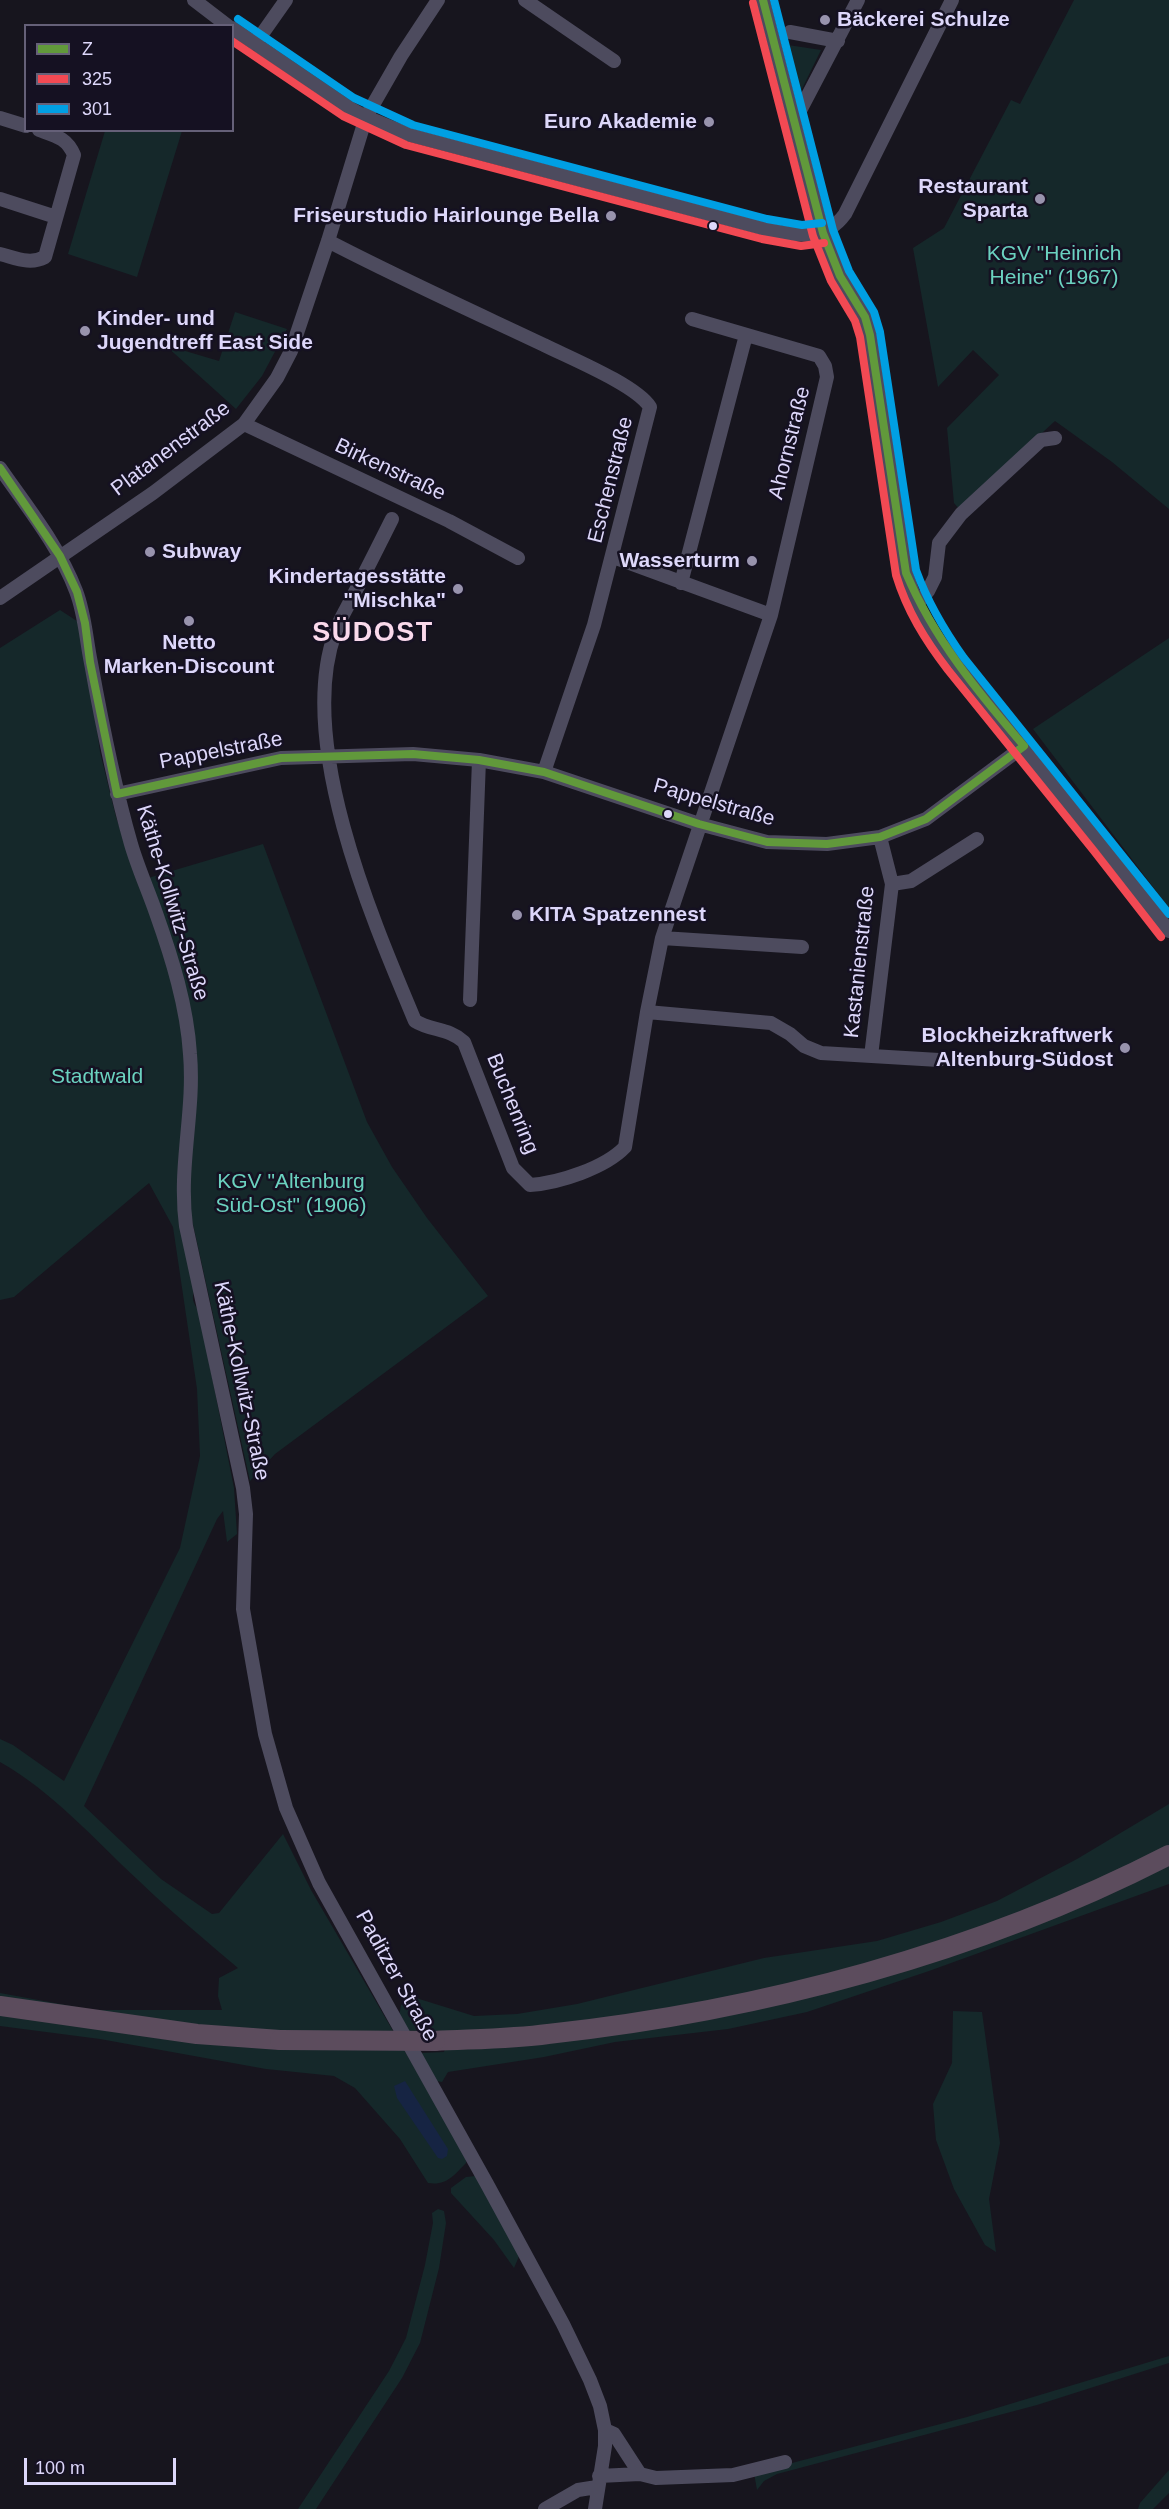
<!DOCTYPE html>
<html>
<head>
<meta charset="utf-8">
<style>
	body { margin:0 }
	#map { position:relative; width:1169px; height:2509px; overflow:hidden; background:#17151e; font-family:Helvetica,sans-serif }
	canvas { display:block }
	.legend { position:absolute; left:24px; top:24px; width:210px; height:108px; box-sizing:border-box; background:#151122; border:2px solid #656078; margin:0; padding:8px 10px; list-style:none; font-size:18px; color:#ddd7fa }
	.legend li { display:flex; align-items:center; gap:12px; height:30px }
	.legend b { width:30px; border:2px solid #656078 }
	.scale { position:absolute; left:24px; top:2458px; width:152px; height:27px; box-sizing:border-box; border:3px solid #ddd7fa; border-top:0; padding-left:8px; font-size:18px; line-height:21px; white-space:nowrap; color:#ddd7fa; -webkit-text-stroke:4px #151122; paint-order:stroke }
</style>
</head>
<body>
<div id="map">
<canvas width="1169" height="2509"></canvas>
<ul class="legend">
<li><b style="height:8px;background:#61993b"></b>Z</li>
<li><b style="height:8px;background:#f24953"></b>325</li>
<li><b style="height:8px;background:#009fe3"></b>301</li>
</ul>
<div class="scale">100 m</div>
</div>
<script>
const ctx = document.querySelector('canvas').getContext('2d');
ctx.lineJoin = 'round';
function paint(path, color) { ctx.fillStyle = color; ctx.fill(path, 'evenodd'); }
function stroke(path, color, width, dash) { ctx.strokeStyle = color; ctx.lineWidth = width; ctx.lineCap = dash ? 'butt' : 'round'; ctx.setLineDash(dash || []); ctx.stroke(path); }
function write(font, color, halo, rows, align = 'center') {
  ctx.font = font + ' Helvetica,sans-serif'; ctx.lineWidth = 5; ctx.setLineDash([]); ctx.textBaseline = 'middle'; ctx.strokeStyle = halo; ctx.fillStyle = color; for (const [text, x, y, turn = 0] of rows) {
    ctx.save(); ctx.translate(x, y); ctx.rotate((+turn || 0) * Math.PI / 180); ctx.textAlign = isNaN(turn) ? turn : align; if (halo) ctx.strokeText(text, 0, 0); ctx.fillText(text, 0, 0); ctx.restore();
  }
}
const green = new Path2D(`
	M1074,0h95v509l-57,-47 -57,-41 -96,88 -5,-6 -7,-75 52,-53 -26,-25 -35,37 -25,-139 31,-20 67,-128 9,4z
	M788,45l33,5 -22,45z
	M105,131h77l-45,146 -69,-23z
	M235,312l52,17 -25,47 -26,33 -71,-64 54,16z
	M60,610l23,15 17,127 16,65 22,64 125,-37 104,278 25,45 35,51 61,78 -213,158 -25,27 -58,-261 3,69c-4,9 -2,14 4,22l35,177 3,46 -10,8 -4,-31 -6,8 -133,287 77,73 51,35 7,-1 64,-79 28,56 156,268 -1,5c-12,12 -19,23 -38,20l-28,-44 -45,-51 -21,-12 -68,-7 -166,-30 -100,-13v-33l93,17h129l-4,-14 1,-18 19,-10c-34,-29 -68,-57 -100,-88 -44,-41 -85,-88 -138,-118v-23l13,6 51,36 116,-233 20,-92 -3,-67 -24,-162 -24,-44 -135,114 -14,3v-652z
	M1169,638v270l-136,-179z
	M1169,1804v42c-190,99 -409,156 -621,181 -38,4 -76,5 -114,7l-1,-4 -25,1 -9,-14 2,-12 9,-7h6l58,18 43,-2 60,-10 187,-46 113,-17 64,-19 56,-21 80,-42z
	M1169,1863v21l-240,87 -122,41 -79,17 -113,13 -71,15 -96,15 -6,10 -6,-1 -16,-28 24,-1 1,-4 339,-46z
	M953,2011l29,1 18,131 -11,56 7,53 -11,-7 -31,-56 -18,-49 -3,-36 19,-41z
	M476,2176l44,78 -6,14 -20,-28 -43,-47v-5l15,-11z
	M438,2209l6,2 2,12 -7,45 -19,75 -18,35 -86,131h-18l91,-138 17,-33 19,-73 8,-42 -1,-10z
	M1169,2356v7l-132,42 -260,69 -13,7 -7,9 -3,-17 213,-56z
	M1169,2470v23l-16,16h-15l2,-6z`);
const water = new Path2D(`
	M405,2081l43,68 -1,7 -5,3 -4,-1 -41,-60 -3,-12z`);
const minor = new Path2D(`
	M194,0l34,26
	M525,0l89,61
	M763,0l60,233 17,43 25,41 5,18 36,238 11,31 17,30 22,30 146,180 67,87
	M232,28l116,79 18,10 44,18 355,94c30,6 59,14 80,-15l107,-214
	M790,32l48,9
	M255,44l31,-44
	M0,118l26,8
	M793,124l65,-124
	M0,199l56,18
	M328,241c71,37 144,70 216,104 26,13 92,40 106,62l-56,218 -50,147
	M0,254c16,4 30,11 45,3l29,-102c-7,-17 -18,-19 -35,-25
	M244,424l205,97 69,37
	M0,468c27,39 59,78 76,123 9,23 10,48 15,72 11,61 23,122 40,181 7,24 17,46 25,69 16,45 31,93 34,141 5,58 -12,112 -4,172l57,262 3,26 -3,95 22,125 21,74 33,75 168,301 76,140 27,56 10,26 5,24v16l-10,63
	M392,519c-13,26 -26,52 -39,77 -6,12 -14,24 -18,37 -39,109 37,286 80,388 16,10 34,7 49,21l49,126 17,17c29,-2 75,-17 95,-38l22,-135 15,-74 109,-323 56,-238 -2,-11 -6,-10 -127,-37
	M613,557l158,58
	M681,583l65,-248
	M0,598l153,-105 91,-69 33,-46 14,-27 37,-110 38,-124 35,-61 37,-56
	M917,604l11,-13 7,-14 4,-34 22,-29 80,-74 14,-2
	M117,794l164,-36 132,-4 66,6 65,12 155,52 68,18 60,2 53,-7 46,-18 98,-73
	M892,884l19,-3 66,-42
	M662,938l140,9
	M470,1000l9,-240
	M647,1012l124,11 19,11 14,12 17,7 118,7
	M871,1056l21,-172 -12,-47
	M605,2430l9,4 26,40 16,4 77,-3 52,-13
	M599,2476l41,-2
	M545,2509l33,-19 19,-3`);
const highway = new Path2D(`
	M0,2006l197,28 83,6
	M435,2041c37,-2 76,-2 113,-7 212,-23 431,-81 621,-179`);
const highwayBridge = new Path2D(`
	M280,2040l155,1`);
const bus1 = new Path2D(`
	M763,0l60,233 17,43 25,41 5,18 36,238c28,66 72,119 118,173
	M0,468l60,88 17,36 8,31 5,39 27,132
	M117,794l164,-36 132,-4 66,6 65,12 155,52 68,18 60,2 53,-7 46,-18 98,-73`);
const bus2 = new Path2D(`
	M753,3l60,233 18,45 24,40 5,16 36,238c11,36 29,65 52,95l146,181 67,86
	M232,41l111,75 63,29 356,94 39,7 23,-3`);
const bus3 = new Path2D(`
	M774,0l59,230 16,41 25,41 6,20 36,238c12,33 28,60 48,88l205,256
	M238,19l116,79 59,27 354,94 35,6 20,-2`);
const markers = [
	[825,20,6,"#9893ad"],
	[709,122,6,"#9893ad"],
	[1040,199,6,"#9893ad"],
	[611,216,6,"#9893ad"],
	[713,226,5,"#ddd7fa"],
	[85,331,6,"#9893ad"],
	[150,552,6,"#9893ad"],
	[752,561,6,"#9893ad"],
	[458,589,6,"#9893ad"],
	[189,621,6,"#9893ad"],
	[668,814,5,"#ddd7fa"],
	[517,915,6,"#9893ad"],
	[1125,1048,6,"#9893ad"]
];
const poiNames = [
	["Bäckerei Schulze",837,20,"left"],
	["Euro Akademie",697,122],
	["Restaurant",1028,187],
	["Sparta",1028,211],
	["Friseurstudio Hairlounge Bella",599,216],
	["Kinder- und",97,319,"left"],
	["Jugendtreff East Side",97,343,"left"],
	["Subway",162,552,"left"],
	["Wasserturm",740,561],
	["Kindertagesstätte",446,577],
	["\"Mischka\"",446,601],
	["Netto",189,643,"center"],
	["Marken-Discount",189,667,"center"],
	["KITA Spatzennest",529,915,"left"],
	["Blockheizkraftwerk",1113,1036],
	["Altenburg-Südost",1113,1060]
];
const parkNames = [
	["KGV \"Heinrich",1054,254],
	["Heine\" (1967)",1054,278],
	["Stadtwald",97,1077],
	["KGV \"Altenburg",291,1182],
	["Süd-Ost\" (1906)",291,1206]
];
const streetNames = [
	["Ahornstraße",790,443,-76],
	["Platanenstraße",171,449,-37],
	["Birkenstraße",390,470,25],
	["Eschenstraße",611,480,-76],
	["Pappelstraße",221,751,-11],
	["Pappelstraße",714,803,16],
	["Käthe-Kollwitz-Straße",172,903,73],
	["Kastanienstraße",860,962,-84],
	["Buchenring",512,1104,68],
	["Käthe-Kollwitz-Straße",241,1381,78],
	["Paditzer Straße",396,1976,61]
];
const districtNames = [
	["SÜDOST",373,634]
];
paint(green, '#15282a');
paint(water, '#162443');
stroke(minor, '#4d4b5e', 14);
stroke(highway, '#5c4c5d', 20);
stroke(highwayBridge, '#5c4c5d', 20);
stroke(bus1, '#61993b', 8);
stroke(bus2, '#f24953', 8);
stroke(bus3, '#009fe3', 8);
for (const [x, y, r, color] of markers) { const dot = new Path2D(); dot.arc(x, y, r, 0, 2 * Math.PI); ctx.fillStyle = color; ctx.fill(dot); stroke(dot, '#151122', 2); }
write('bold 21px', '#ddd7fa', '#151122', poiNames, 'right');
write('21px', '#6bd2c0', '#151122', parkNames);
write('21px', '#ddd7fa', '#151122', streetNames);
ctx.letterSpacing = '1.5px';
write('bold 27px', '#fad9ec', '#151122', districtNames);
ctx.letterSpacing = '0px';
</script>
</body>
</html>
